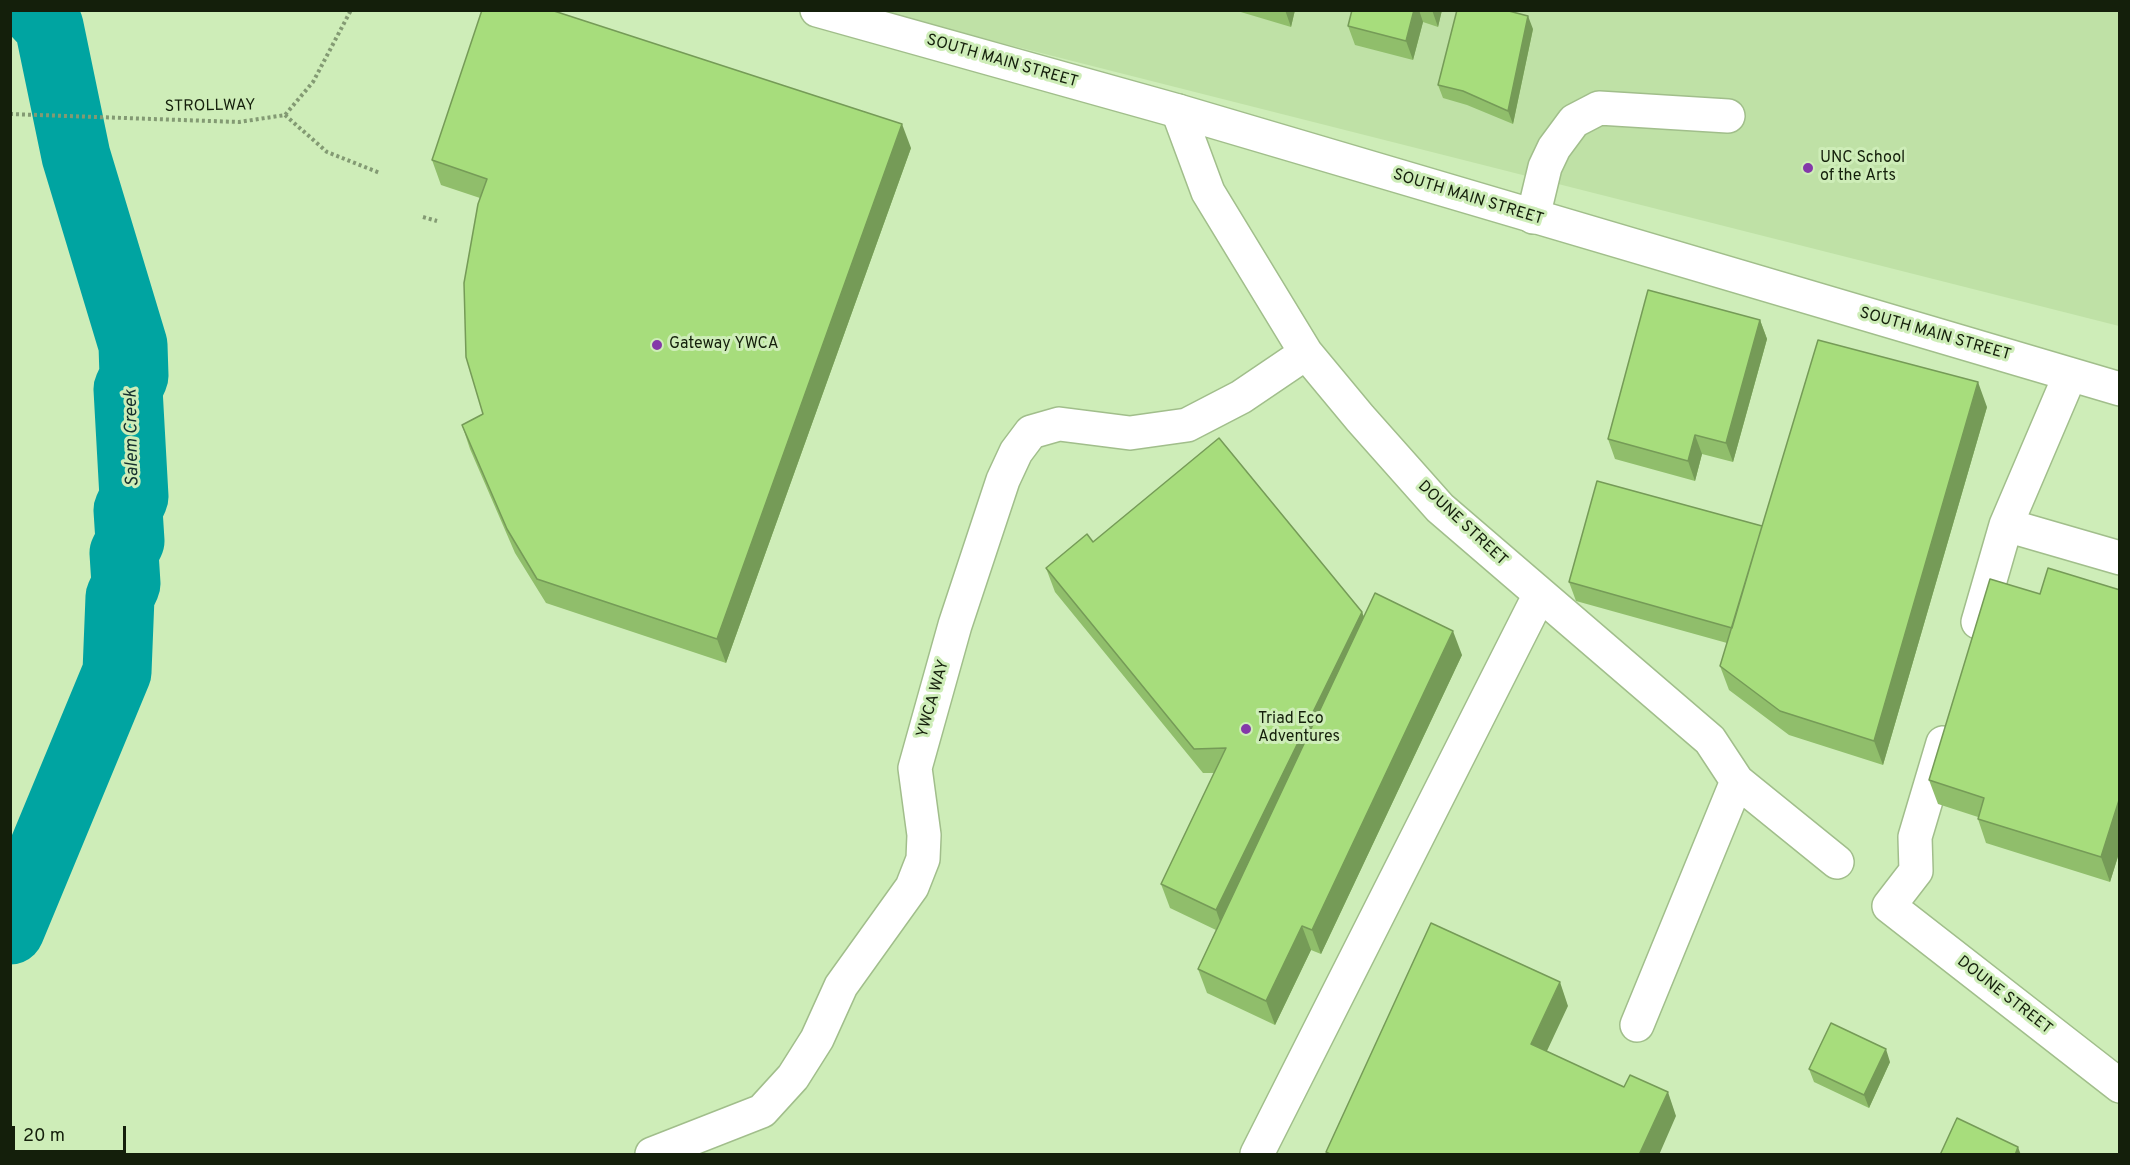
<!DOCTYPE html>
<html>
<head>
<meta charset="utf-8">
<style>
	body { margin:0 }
	#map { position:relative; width:2130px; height:1165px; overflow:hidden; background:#ceedb8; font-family:Overpass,sans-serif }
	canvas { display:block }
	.frame { position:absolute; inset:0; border:12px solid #141f0b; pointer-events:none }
	.scale { position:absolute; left:12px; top:1126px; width:114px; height:27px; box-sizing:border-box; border:3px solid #141f0b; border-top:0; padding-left:8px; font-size:18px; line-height:21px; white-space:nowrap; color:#141f0b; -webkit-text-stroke:4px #ceedb8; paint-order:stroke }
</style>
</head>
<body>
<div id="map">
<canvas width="2130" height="1165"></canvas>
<div class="frame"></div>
<div class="scale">20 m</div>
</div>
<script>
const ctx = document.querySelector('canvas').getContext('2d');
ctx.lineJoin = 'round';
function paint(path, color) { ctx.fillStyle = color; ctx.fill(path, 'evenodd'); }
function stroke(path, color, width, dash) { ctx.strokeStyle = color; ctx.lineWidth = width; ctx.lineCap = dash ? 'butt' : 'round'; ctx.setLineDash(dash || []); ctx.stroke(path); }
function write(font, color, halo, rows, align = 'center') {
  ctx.font = font + ' Overpass,sans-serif'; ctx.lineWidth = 6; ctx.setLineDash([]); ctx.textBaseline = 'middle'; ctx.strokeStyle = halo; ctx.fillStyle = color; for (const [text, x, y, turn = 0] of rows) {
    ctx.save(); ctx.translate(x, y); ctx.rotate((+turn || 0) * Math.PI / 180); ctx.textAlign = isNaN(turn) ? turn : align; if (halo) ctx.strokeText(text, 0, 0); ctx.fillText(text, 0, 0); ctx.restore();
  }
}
const built = new Path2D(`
	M875,11h1244v315z`);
const river = new Path2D(`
	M10,930l107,-258 3,-75 6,-13 -2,-31 6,-12 -2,-31 6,-13 -6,-108 6,-13 -1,-31 -57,-189 -27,-130 -15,-16`);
const path = new Path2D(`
	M10,114l229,8 46,-7 28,-33 38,-72
	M285,115l42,37 53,21
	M423,217l14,4`);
const minor = new Path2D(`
	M1178,111l30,81 98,161 54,65 80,90 270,232 27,41 100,81
	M1533,217l12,-50 9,-19 20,-27 25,-13 129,8
	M2006,525l114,33
	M1978,622l28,-97 64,-150
	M1943,743l-28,94 1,34 -27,35 231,180
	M1637,1025l100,-244
	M652,1154l110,-43 31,-34 24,-38 24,-53 71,-99 11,-28 1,-24 -9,-67 40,-143 48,-145 13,-28 15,-20 28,-8 71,9 57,-8 54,-28 65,-44
	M1257,1154l283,-560`);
const major = new Path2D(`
	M817,10l361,101 942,278`);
const wall = new Path2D(`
	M1234,10h61l-4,17z
	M1352,10h90l-4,17 -15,-5 -10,38 -58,-15 -7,-19z
	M1533,29l-20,95 -46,-19 -24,-7 -5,-13z
	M911,148l-185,515 -180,-60 -31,-50 -45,-104 -8,-24 21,-11 -3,-216 -39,-13 -9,-25z
	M1760,320l7,19 -34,123 -31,-8 -7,27 -80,-22 -7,-20z
	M1987,407l-104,358 -94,-30 -60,-45 -9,-24 7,-23 -151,-42 -7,-19 193,-56z
	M1093,542l269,70 2,5 98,38 -141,299 -10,-4 -36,75 -68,-32 -9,-24 18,-39 -46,-22 -9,-24 54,-111h-12l-148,-181 -9,-24z
	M2120,590v260l-10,32 -124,-39 -8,-24v-2l-40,-13 -9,-24 111,-186z
	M1890,1062l-21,46 -55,-26 -5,-13z`);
const shadedWall = new Path2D(`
	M1285,10h10l-4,17z
	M1414,10h5l4,12 -10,38 -7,-19z
	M1432,10h10l-4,17z
	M1528,16l5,13 -20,95 -5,-13z
	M902,124l9,24 -185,515 -9,-24z
	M1760,320l7,19 -34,123 -7,-19z
	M1978,382l9,25 -104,358 -9,-24z
	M1695,435l7,19 -7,27 -7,-20z
	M1362,612l9,25 -146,298 -9,-25z
	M1453,631l9,24 -141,299 -9,-24z
	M2120,797v53l-10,32 -9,-25z
	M1302,926l9,24 -36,75 -9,-24z
	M1560,982l8,24 -29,62 -8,-24z
	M1886,1049l4,13 -21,46 -5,-13z
	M1668,1092l8,24 -17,39h-20z
	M2018,1147l3,8h-6z`);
const building = new Path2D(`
	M482,10h69l351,114 -185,515 -180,-60 -30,-50 -45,-104 21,-11 -17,-57 -2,-74 14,-79 9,-25 -55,-19z
	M1352,10h62l-8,31 -58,-15z
	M1457,10h48l23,6 -20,95 -45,-20 -25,-6z
	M1648,290l112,30 -34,123 -31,-8 -7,26 -80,-22z
	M1818,340l160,42 -104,359 -94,-30 -60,-45z
	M1219,438l143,174 -146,298 -55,-26 65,-136 -32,1 -148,-181 41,-34 6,8z
	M1597,481l165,45 -30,102 -163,-46z
	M2048,568l72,22v207l-19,60 -123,-38 6,-21 -55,-18 61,-201 50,15z
	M1375,593l78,38 -141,299 -10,-4 -36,75 -68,-32z
	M1431,923l129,59 -29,62 93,43 6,-12 38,17 -29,63h-307l-6,-3z
	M1831,1023l55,26 -22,46 -55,-26z
	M1957,1118l61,29 -3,8h-75z`);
const markers = [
	[1808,168,6,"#8438a9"],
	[657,345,6,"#8438a9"],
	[1246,729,6,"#8438a9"]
];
const streetNames = [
	["SOUTH MAIN STREET",1002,62,16],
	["STROLLWAY",210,107,-1],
	["SOUTH MAIN STREET",1468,198,17],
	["SOUTH MAIN STREET",1935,335,16],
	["DOUNE STREET",1462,524,43],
	["YWCA WAY",934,699,-74],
	["DOUNE STREET",2004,996,38]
];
const poiNames = [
	["UNC School",1820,159],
	["of the Arts",1820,177],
	["Gateway YWCA",669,345],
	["Triad Eco",1258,720],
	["Adventures",1258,738]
];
const waterNames = [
	["Salem Creek",133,438,-91]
];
paint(built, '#bfe1a6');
stroke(river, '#00a4a1', 69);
stroke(minor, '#a1be8b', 36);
stroke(major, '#a1be8b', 36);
stroke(path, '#839a73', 4, [3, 3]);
stroke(minor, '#fff', 33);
stroke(major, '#fff', 33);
paint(wall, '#90be6b');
paint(shadedWall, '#759b57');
paint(building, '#a7dd7c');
stroke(building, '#759b57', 1.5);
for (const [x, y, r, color] of markers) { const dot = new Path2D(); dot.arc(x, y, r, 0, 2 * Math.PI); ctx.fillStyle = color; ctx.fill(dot); stroke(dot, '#ceedb8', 2); }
write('16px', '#141f0b', '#ceedb8', streetNames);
write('16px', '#141f0b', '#ceedb8', poiNames, 'left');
write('italic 18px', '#132f2e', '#ceedb8', waterNames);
</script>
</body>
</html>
